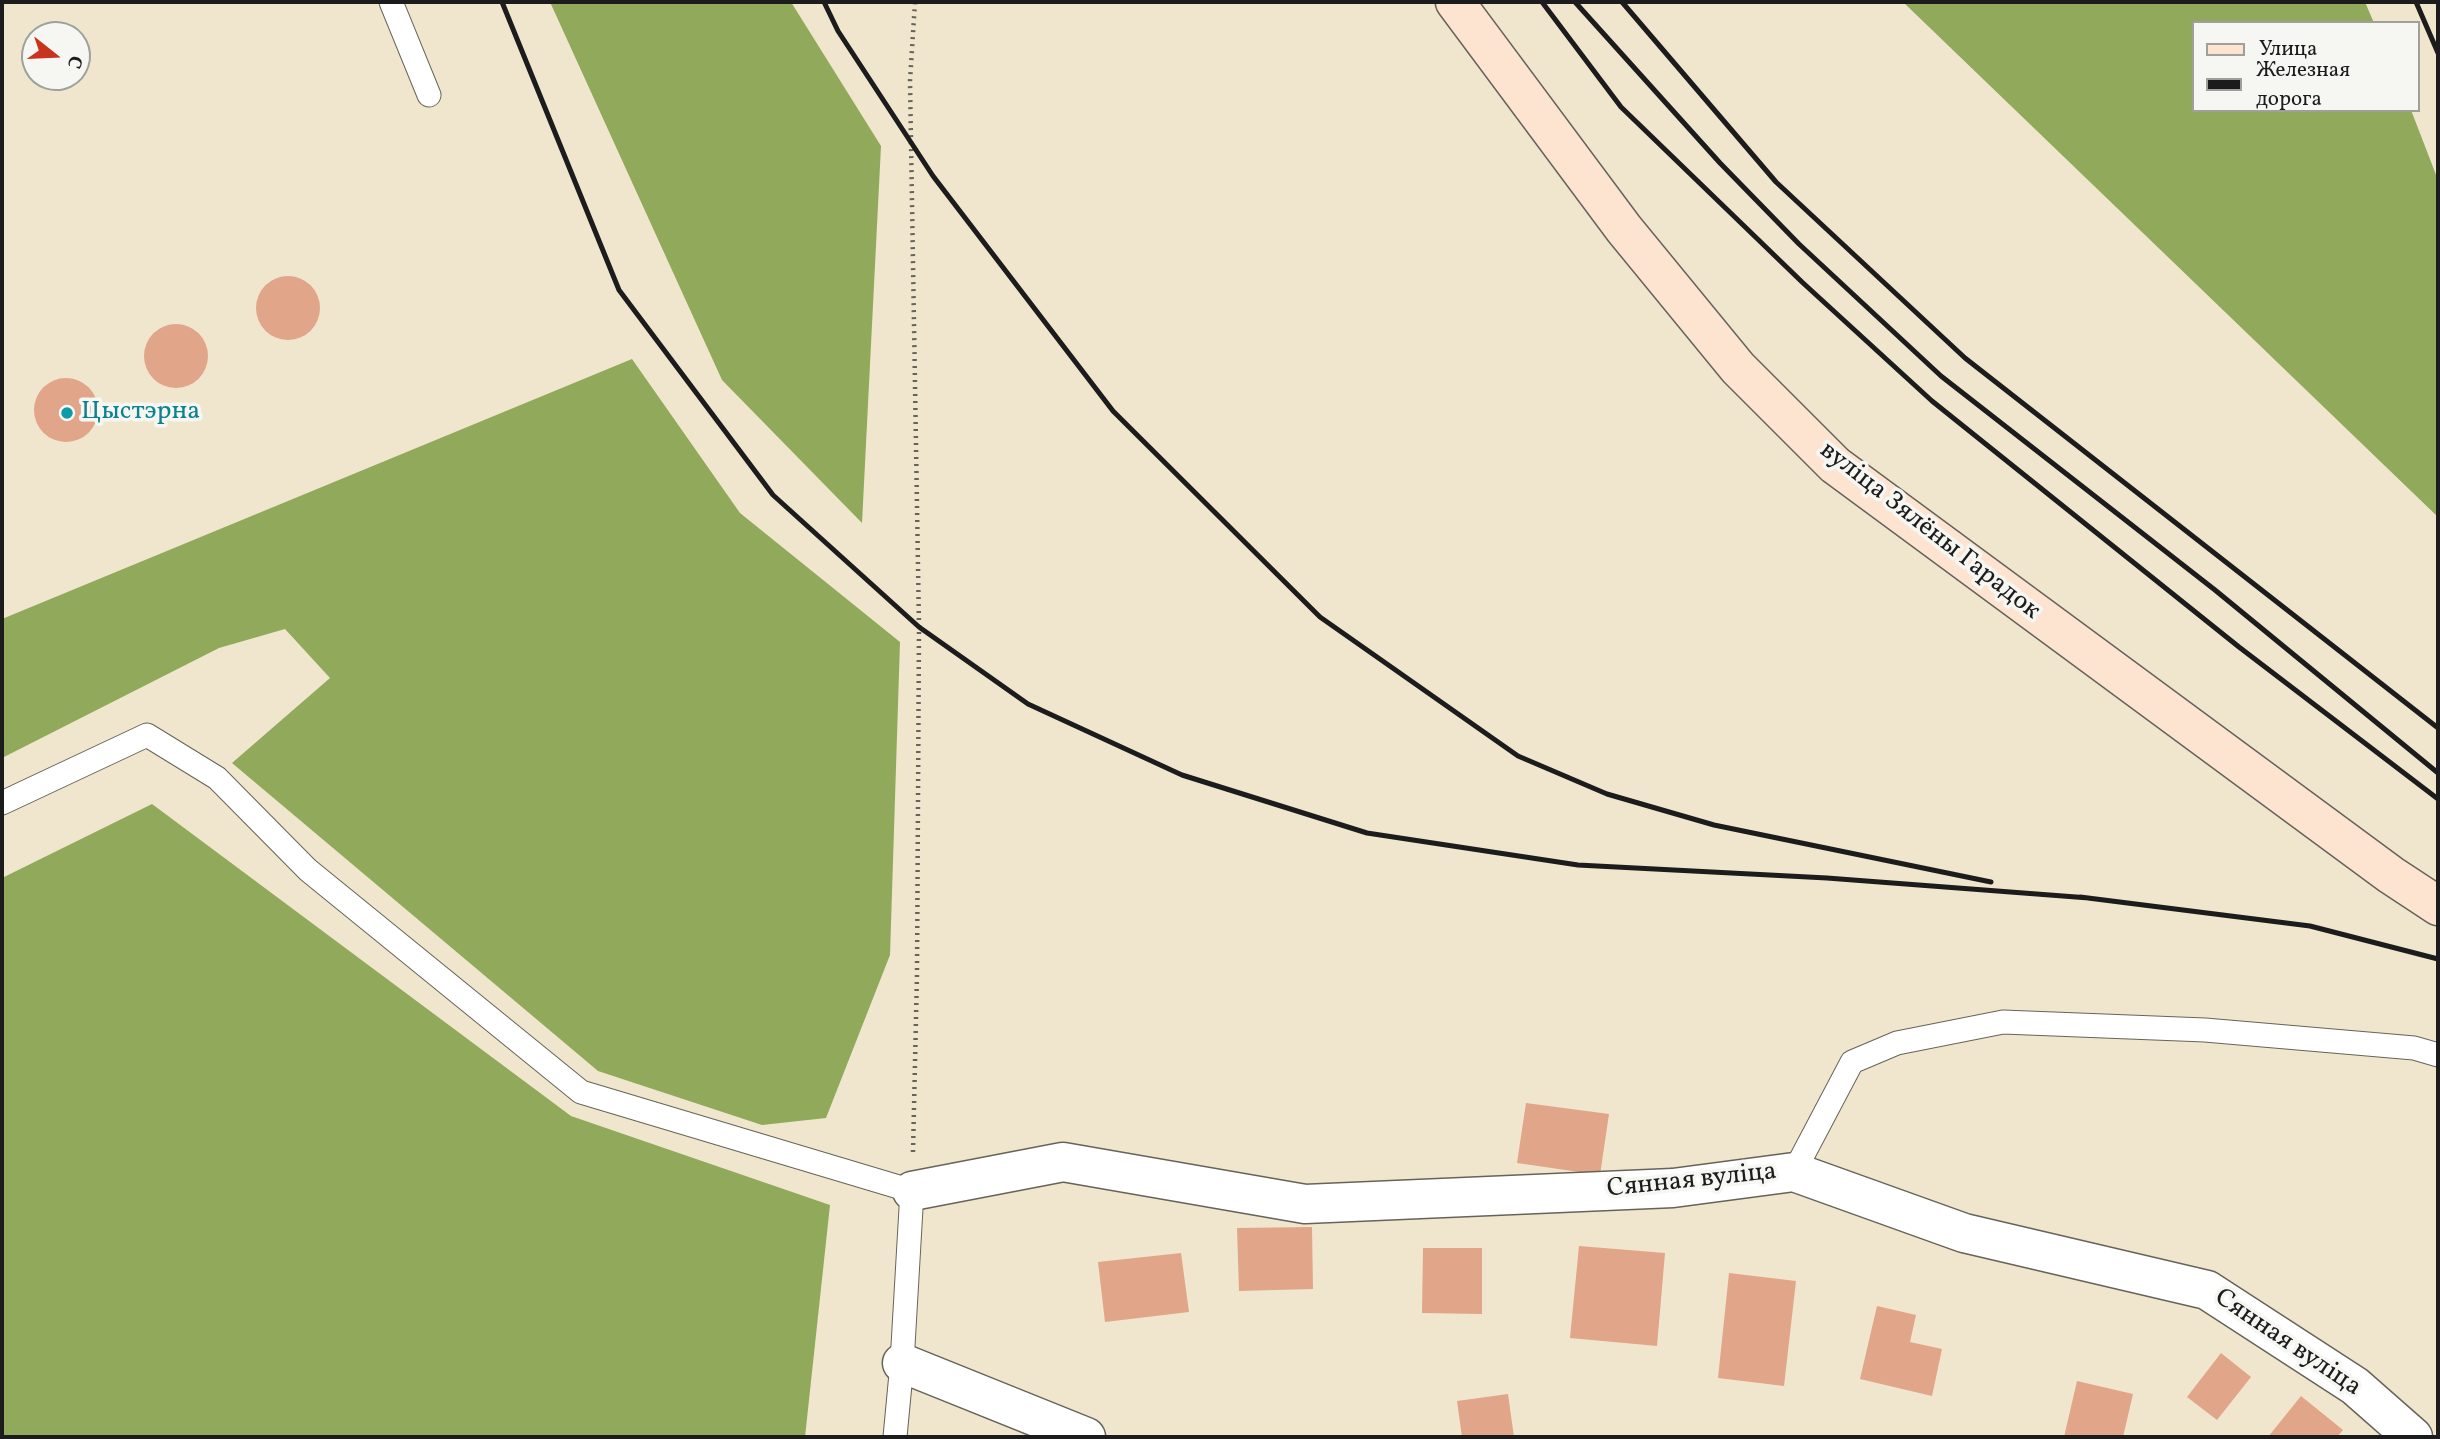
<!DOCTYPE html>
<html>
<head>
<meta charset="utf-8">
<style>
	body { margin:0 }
	#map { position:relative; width:2440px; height:1439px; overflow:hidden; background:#f0e6cd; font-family:Vollkorn,serif }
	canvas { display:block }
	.frame { position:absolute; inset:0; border:4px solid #1c1c1c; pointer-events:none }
	.legend { position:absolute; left:2192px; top:21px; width:228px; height:91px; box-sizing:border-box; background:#f6f6f2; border:2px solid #9f9f9c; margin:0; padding:9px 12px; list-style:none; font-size:21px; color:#1c1c1c }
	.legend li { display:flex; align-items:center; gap:14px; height:35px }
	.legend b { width:35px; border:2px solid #9f9f9c }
	.north { position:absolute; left:21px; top:21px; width:70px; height:70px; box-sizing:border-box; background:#f6f6f2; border:2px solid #9f9f9c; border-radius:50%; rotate:108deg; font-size:19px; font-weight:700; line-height:28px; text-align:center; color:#1c1c1c }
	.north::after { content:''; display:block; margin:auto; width:24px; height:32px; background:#c8321e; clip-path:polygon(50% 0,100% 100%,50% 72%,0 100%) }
</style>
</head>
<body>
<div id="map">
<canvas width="2440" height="1439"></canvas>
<div class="frame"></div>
<ul class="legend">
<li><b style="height:9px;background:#fde4d1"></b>Улица</li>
<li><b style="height:9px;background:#1c1c1c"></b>Железная дорога</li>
</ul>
<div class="north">С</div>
</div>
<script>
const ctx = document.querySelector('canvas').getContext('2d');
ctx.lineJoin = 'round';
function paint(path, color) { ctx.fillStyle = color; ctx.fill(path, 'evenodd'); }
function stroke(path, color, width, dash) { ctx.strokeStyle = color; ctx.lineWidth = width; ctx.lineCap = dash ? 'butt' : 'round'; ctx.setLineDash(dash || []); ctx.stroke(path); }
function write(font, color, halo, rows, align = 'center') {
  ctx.font = font + ' Vollkorn,serif'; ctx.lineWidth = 7; ctx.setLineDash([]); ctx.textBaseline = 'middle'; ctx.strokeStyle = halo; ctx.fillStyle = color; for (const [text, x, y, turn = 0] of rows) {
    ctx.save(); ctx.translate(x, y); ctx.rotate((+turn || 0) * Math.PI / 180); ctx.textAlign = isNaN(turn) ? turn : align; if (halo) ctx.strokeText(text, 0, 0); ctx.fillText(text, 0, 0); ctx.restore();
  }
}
const forest = new Path2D(`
	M550,2h241l90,144 -19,377 -140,-143z
	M1903,2h462l9,21h-181v87h218l27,70v337z
	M632,359l108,154 160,129 -10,313 -64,163 -64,7 -164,-54 -366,-308 98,-85 -45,-49 -66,19 -217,110v-139z
	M152,804l419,312 259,89 -25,232h-803v-559z`);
const building = new Path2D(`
	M256 308a32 32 0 1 1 64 0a32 32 0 1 1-64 0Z
	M144 356a32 32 0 1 1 64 0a32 32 0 1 1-64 0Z
	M34 410a32 32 0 1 1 64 0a32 32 0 1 1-64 0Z
	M1526,1103l83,11 -9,61 -83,-12z
	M1312,1227l1,62 -74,2 -2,-63z
	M1579,1246l86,7 -8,93 -87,-8z
	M1423,1248h59v66l-60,-1z
	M1181,1253l8,59 -84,10 -7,-60z
	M1729,1273l67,8 -12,105 -66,-8z
	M1877,1306l39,9 -6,27 32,7 -10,47 -72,-17z
	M2221,1353l30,24 -34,43 -30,-23z
	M2077,1381l56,13 -10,43h-59z
	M1508,1394l6,43h-52l-5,-36z
	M2301,1396l42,34 -6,7h-69z`);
const path = new Path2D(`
	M913,1152l4,-178 2,-347 -9,-546 5,-79`);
const lane = new Path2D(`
	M391,2l38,93
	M2,803l145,-68 70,43 91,92 273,222 331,99 -10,172 -7,74
	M1794,1172l58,-110 45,-19 106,-21 202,8 209,18 24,7`);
const street = new Path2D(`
	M912,1191l151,-29 242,42 368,-16 121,-16 170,61 243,57 148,96 58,51
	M902,1363l184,74`);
const secondary = new Path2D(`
	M1455,2l169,227 114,139 97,97 556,410 47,31`);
const rail = new Path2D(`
	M502,2l117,288 154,205 146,132 109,77 154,71 185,58 211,32 249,13 262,20
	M824,2l14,29 95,145 180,235 207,206 198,139 89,38 107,31 277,57
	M1542,2l79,105 181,175 130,119 307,246 199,152
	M1575,2l145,161 79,81 142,132 274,214 223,183
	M1622,2l154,180 189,176 473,370
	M2416,2l22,51
	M2080,897l230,29 128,33`);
const markers = [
	[67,413,7,"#0f9aa8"]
];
const cultureNames = [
	["Цыстэрна",81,413]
];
const streetNames = [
	["вуліца Зялёны Гарадок",1929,532,38],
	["Сянная вуліца",1692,1182,-6],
	["Сянная вуліца",2287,1344,34]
];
paint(forest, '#91a95a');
paint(building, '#e1a589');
stroke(lane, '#66635a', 25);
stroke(street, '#66635a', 41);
stroke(secondary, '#66635a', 41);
stroke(path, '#66635a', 4.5, [2, 5]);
stroke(lane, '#fff', 23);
stroke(street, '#fff', 38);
stroke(secondary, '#fde4d1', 38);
stroke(rail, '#1c1c1c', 5);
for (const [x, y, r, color] of markers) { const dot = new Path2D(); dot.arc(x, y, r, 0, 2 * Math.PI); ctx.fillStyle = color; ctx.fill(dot); stroke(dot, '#f6f6f2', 2.5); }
write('26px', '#0d838f', '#f6f6f2', cultureNames, 'left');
write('26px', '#1c1c1c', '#f6f6f2', streetNames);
</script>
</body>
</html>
